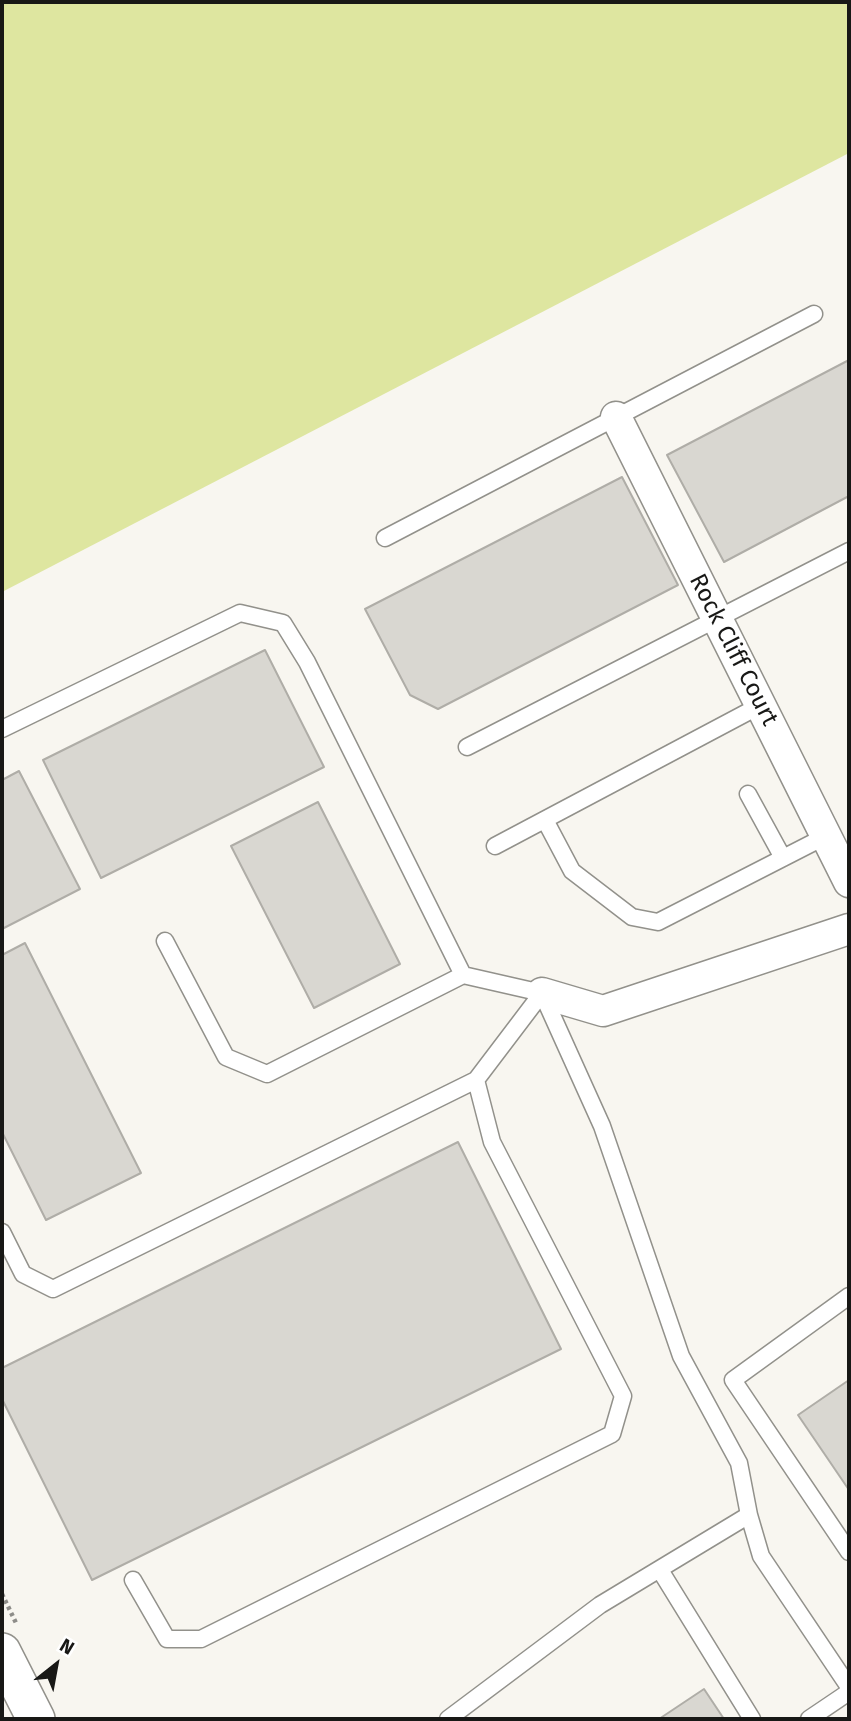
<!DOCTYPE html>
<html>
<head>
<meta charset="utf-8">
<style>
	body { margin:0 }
	#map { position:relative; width:851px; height:1721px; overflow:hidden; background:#f8f6f0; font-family:"Fira Sans",sans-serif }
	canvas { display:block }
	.frame { position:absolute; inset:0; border:4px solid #181816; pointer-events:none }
	.north { position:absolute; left:21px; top:1630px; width:70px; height:70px; -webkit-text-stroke:5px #fff; paint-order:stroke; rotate:31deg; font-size:19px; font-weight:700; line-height:28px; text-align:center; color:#181816 }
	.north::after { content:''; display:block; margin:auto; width:24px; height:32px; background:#181816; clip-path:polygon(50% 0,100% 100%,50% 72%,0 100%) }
</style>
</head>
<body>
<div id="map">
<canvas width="851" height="1721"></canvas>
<div class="frame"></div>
<div class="north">N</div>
</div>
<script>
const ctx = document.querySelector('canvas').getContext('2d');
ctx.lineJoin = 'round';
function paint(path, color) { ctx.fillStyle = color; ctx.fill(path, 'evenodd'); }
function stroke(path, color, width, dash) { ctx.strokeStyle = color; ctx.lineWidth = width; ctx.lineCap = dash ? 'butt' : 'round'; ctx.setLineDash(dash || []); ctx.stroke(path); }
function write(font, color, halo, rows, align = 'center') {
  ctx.font = font + ' "Fira Sans",sans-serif'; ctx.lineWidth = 6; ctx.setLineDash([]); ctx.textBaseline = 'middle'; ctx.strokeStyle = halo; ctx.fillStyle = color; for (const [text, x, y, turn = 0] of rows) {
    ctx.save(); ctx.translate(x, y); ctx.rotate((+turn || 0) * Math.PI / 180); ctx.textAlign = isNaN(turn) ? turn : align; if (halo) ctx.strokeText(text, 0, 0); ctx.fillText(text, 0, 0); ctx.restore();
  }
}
const green = new Path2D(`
	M2,2h847v151l-847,439z`);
const building = new Path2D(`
	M849,360v136l-125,66 -57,-107z
	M622,477l56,108 -240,124 -28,-14 -45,-86z
	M265,650l59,117 -223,111 -58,-118z
	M19,771l61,118 -78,40v-149z
	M318,802l82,162 -86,44 -83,-162z
	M25,943l116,230 -95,47 -44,-88v-177z
	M458,1142l103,207 -469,231 -90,-181v-31z
	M849,1380v110l-51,-75z
	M704,1689l20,30h-65z`);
const path = new Path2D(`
	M2,1594l15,31`);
const service = new Path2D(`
	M385,538l429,-224
	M2,729l238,-116 43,10 24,39 156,313 79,18
	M467,747l382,-196
	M748,794l35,64
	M545,820l27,51 60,46 26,5 168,-86
	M495,846l266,-141
	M165,941l61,116 41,17 196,-99
	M542,993l60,133 79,230 58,107 10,52 12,41 88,131
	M2,1232l21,42 30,15 423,-209 66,-87
	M849,1296l-116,84 116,172
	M660,1570l92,149
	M133,1580l34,59h34l411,-205 11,-38 -131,-254 -16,-62
	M448,1719l152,-114 149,-90
	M809,1719l40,-27`);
const minor = new Path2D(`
	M616,417l233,465
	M542,993l61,18 246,-82`);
const tertiary = new Path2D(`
	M2,1652l34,67`);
const streetNames = [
	["Rock Cliff Court",733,650,63]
];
paint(green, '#dee6a0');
paint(building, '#d9d7d1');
stroke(building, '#afada7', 2);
stroke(service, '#92918b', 19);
stroke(minor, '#92918b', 33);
stroke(tertiary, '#92918b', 40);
stroke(path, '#8e8d89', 4.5, [3.5, 3.5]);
stroke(service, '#fff', 16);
stroke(minor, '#fff', 30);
stroke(tertiary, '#fff', 37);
write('24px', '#181816', '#fff', streetNames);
</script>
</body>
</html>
